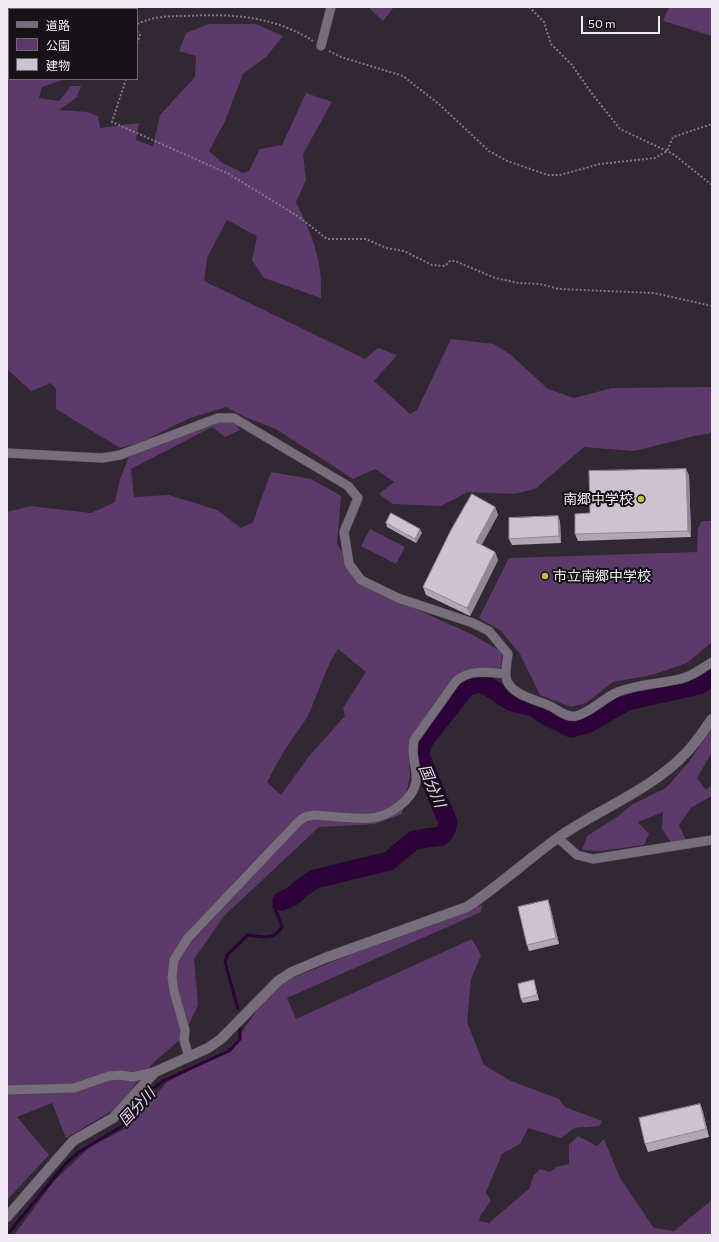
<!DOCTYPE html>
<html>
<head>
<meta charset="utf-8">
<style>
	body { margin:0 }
	#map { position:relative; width:719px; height:1242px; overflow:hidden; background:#302833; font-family:Commissioner,"Noto Sans JP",sans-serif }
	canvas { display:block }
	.frame { position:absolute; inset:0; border:8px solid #f0ebf2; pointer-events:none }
	.legend { position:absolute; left:8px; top:8px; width:130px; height:72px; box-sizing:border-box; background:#161317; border:1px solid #6d696f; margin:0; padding:5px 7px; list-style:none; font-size:12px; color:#f0ebf2 }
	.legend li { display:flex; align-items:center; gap:8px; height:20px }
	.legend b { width:20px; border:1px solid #6d696f }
	.scale { position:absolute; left:581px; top:16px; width:79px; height:18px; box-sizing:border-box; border:2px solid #f0ebf2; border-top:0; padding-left:5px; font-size:12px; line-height:14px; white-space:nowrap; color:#f0ebf2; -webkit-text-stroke:3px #161317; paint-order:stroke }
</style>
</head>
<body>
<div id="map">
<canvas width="719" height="1242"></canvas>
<div class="frame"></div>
<ul class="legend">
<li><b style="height:5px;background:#776e7b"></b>道路</li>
<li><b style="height:11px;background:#5e3a6b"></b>公園</li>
<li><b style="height:11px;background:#ccc3d0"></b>建物</li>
</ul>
<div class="scale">50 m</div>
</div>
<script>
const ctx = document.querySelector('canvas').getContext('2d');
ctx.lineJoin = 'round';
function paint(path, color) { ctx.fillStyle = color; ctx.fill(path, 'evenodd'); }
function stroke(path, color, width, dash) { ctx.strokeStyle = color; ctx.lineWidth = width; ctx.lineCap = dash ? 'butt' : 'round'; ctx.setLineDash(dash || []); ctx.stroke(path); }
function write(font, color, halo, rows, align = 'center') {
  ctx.font = font + ' Commissioner,"Noto Sans JP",sans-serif'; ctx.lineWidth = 4; ctx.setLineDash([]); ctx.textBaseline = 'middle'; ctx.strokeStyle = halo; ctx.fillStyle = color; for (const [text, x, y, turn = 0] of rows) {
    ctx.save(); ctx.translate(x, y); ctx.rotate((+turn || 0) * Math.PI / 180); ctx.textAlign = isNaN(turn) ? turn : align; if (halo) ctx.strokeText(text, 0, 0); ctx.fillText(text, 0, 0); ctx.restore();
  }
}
const green = new Path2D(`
	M368,7h26l-11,14z
	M669,7h43v29l-49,-15z
	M209,24h47l27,12 -17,21 -23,17 -18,47 -16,30 12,11 22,11 6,-2 11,-22 22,-4 24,-52 26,9 -29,52 3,26 -10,22c16,34 27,58 25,96l-57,-20 -12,-18 5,-24 -30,-16 -20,38 -3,23 161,78 13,-11 19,7 -23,26 36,33 7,-4 34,-71 43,5 17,11 37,34 26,9 38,-10 100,-1v46l-18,3 -60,15 -50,-4 -49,42 -21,5 -46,-2 -27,14 -48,-2 -14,-10 15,-12 -19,-13 -22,10 -77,-50 -31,-12 -19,-10 -36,11 -51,25 -19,5 -64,-39v-20l-5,-6 -20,8 -24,-22v-300l2,1v9h56l-23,8 -3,11 20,3 12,-15h10l-4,11 -18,13 28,2 11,4 2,12 39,-5 -3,17 17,6 7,-31 35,-38 1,-21 -17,-5 7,-18z
	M219,421l16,2 5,7 -15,7 -13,-10 -81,42 3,28 35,-2 48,15 24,18 12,-6 18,-50 40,7 30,17 -4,47 20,39 116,53 29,17 -1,15 -5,4 -43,10 -45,63 2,32 -8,38 -27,10 -56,3 -95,89 -30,43 4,46 -15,32 -30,26 -38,46 -49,29 -14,-35 -35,14 32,38 -42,45v-688l23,-6 61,7 24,-11 5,-23 9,-22zM338,649l28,23 -23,36 2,8 -36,40 -28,39 -14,-13 17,-31 24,-35 22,-54z
	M702,521h10v121l-25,21 -35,12 -39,7 -27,21 -15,4 -31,-12 -20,-41 -20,-24 -21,-12 30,-60 188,-6 1,-24z
	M370,529l35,18 -9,17 -35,-18z
	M712,728v24l-15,26 9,12 6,-5v11l-20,11 -13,18 7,15 -15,2 -9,-13 1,-17 -25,10 11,12 -5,11 -43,6 -19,-1 5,-14 33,-21 11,-10 35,-17 22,-25z
	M482,905l-1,7 -194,86 9,21 176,-80 9,16 -10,24 -4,43 17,43 27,16 48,18 6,8 37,14 -3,5 -25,2 -13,10 -33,-10 -8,16 -18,10 -16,38 5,9 -11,15 -1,5 10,2 41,-35 3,-12 7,-7 10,3 6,-5 13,-3v-19l9,-9 19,10 7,-7 16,39 34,50 20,3 38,-31v35h-698l40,-54 37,-35 34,-17 42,-47 63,-33 32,-46 21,-21 61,-25z`);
const water = new Path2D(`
	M7,7h36l2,2h-36v67l-2,-1z`);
const stream = new Path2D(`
	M238,1009l-13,-47 3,-8 20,-19c13,2 28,6 34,-9l-8,-20 2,-4 6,-1
	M7,1235l59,-72 13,-11 45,-27 31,-38 8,-6 66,-30 11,-12v-10`);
const river = new Path2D(`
	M282,901l11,-5 7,-7 15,-10 74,-18 25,-21 27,-4 5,-6 2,-8 -28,-66 1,-9 4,-8 42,-53 12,-3 7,2 26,17 22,5 11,8 26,13 16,-4 40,-23 72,-16 13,-9`);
const path = new Path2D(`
	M529,7l15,15 7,22 21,21 21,30 27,34 53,25 39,31
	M137,24c18,-8 32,-8 51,-8 44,-3 88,1 125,25
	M137,31l3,4 -3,9
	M329,51l12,6 62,19 37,29 49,46 18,10 41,14h12l40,-11 55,-6 12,-7 6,-14 39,-13
	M126,79l-14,43 117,52 70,43 28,22h39l20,9 18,3 28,14 13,1 5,-5h5l40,17 24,5 21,1 19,5 95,4 58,13`);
const minor = new Path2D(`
	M77,7l2,2
	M321,46l10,-39
	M7,453l95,5 18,-3 98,-37h16l114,68 10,12 -14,34 5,32 12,16 37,18 75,25 16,8 19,23c-1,9 -4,19 -1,27 6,14 29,19 41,24 9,4 18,13 28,11 16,-4 27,-18 42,-24 20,-8 41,-8 62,-13 13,-3 21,-10 32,-17
	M558,838l19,17 16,4 119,-19
	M189,1057l-5,-17 1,-10 -11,-39 -2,-14 2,-17 13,-21 112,-118 6,-4 8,-2c19,1 39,4 58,3 17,-1 42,-18 45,-36 2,-15 -6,-24 -2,-42l42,-59c14,-12 32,-9 50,-7
	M7,1090l67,-2 35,-12 12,-1 11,2 23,-5`);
const tertiary = new Path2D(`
	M7,1217l66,-76 40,-23 42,-46 53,-24 13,-9 57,-58 14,-9 33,-14 142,-51c32,-21 61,-48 92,-70 42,-29 92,-47 127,-84 10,-10 18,-23 26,-34`);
const wall = new Path2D(`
	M689,475l2,62 -113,4 -3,-7 15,-21z
	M495,507l3,8 -17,30 14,7 3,8 -28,56 -44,-21 -3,-8z
	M558,516l2,6 1,21 -49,2 -3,-6z
	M386,523l36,10 -6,10 -29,-16z
	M548,900l2,6 9,38 -30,7 -2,-6z
	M535,984l4,16 -16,3 -2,-4z
	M700,1104l3,8 6,25 -61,15 -3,-8z`);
const shadedWall = new Path2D(`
	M686,469l3,6 2,62 -3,-6z
	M495,507l3,8 -19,35 -3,-8z
	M558,516l2,6 1,21 -2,-7z
	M420,529l2,4 -6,10 -1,-4z
	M495,552l3,8 -28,56 -3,-8z
	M548,900l2,6 9,38 -3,-6z
	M700,1104l3,8 6,25 -3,-8z`);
const building = new Path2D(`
	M686,469l2,62 -113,3v-20l15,-1 -1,-42z
	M472,494l23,13 -19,35 19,10 -28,56 -44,-21 28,-57z
	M391,513l29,16 -5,10 -29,-16z
	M558,516l1,20 -50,3v-21z
	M548,900l8,38 -29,7 -9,-38z
	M534,980l3,15 -16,4 -3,-15z
	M700,1104l6,25 -61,15 -6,-26z`);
const markers = [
	[641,499,4,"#c3bd3e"],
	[545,576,4,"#c3bd3e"]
];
const poiNames = [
	["南郷中学校",633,499],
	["市立南郷中学校",553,576,"left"]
];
const waterNames = [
	["国分川",432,786,67],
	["国分川",137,1107,-47]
];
paint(green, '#5e3a6b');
paint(water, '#2c0239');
stroke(stream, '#2c0239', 3);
stroke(river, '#2c0239', 19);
stroke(minor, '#4c454f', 10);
stroke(tertiary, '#4c454f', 11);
stroke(path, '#7f7882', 2, [2, 2]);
stroke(minor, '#776e7b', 9);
stroke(tertiary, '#776e7b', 10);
paint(wall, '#afa8b3');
paint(shadedWall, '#8f8892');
paint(building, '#ccc3d0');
stroke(building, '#8f8892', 1);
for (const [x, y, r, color] of markers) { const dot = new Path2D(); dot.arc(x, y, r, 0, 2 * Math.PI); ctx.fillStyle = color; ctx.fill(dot); stroke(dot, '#161317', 1.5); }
write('14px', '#f0ebf2', '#161317', poiNames, 'right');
write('italic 15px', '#edd0f8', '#161317', waterNames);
</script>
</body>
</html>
